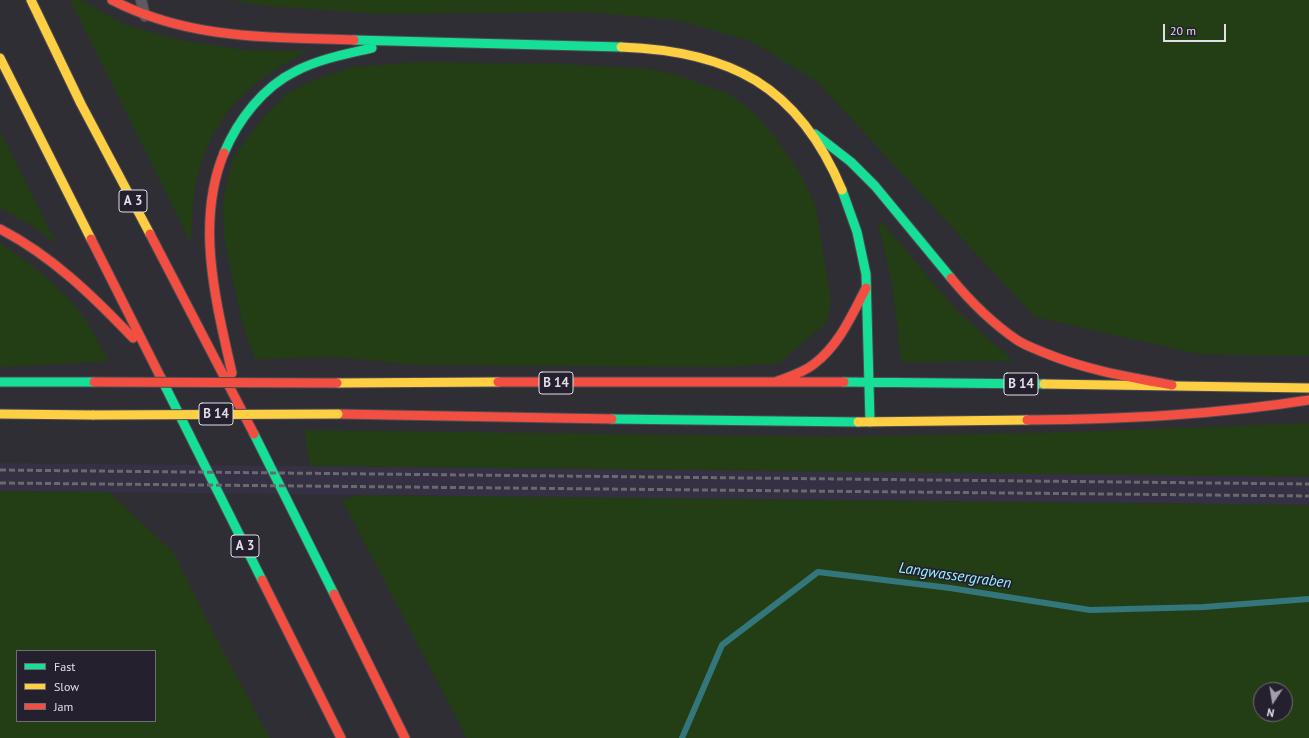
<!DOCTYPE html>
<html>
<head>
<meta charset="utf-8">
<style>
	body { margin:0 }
	#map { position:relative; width:1309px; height:738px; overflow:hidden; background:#2f2e34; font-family:"PT Sans",sans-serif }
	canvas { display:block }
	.legend { position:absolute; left:16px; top:650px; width:140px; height:72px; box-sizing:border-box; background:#24202e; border:1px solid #706c78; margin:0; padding:5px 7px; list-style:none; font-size:12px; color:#e1dee8 }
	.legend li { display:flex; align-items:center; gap:8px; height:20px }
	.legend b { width:20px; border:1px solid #706c78 }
	.north { position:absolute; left:1253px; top:682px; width:40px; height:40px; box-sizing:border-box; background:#24202e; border:1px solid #706c78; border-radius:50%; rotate:192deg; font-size:11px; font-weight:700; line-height:16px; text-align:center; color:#e1dee8 }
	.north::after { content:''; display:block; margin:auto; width:14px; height:18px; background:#a3a0a9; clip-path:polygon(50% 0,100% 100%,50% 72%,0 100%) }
	.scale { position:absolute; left:1163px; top:24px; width:63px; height:18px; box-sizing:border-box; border:2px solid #e1dee8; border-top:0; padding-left:5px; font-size:12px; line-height:14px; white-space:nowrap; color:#e1dee8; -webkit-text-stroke:3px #24202e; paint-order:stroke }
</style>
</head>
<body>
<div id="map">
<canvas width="1309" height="738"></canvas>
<ul class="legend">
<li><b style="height:5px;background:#16e098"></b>Fast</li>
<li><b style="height:5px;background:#ffcf43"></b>Slow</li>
<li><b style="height:5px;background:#f24e42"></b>Jam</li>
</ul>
<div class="north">N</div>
<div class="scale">20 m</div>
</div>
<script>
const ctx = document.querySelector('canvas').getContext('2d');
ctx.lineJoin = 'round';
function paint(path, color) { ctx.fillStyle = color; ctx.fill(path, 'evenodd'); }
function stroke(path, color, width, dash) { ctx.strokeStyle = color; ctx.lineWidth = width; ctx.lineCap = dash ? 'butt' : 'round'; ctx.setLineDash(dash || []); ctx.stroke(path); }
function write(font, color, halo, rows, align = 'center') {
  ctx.font = font + ' "PT Sans",sans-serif'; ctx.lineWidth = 3.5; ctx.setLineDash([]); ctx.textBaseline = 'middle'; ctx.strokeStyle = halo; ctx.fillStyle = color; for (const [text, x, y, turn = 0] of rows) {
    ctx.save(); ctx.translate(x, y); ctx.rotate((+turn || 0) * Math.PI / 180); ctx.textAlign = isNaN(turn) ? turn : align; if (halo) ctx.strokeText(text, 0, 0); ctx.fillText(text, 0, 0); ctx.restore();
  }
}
const built = new Path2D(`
	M0,463l1309,13v29l-1309,-14z`);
const green = new Path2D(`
	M70,0h11l45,25 53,15 64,10 64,1c-60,32 -95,63 -111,132 -4,19 -4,40 -5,60z
	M231,0h1078v356l-111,-2 -163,-37 -218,-235 -64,-40 -76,-22 -93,-8 -204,2 -113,-8z
	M419,62l141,2 89,5 29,6 53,20 25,20 19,22 25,36 16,34 15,95 -5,21 -47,40 -51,4 -312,-2 -79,-8 -82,2 -12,-33 -19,-87 -1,-39 10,-42 30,-40 22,-23 26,-14 41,-14z
	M0,131l57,113 -26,-19 -31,-17z
	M882,222l75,89 57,50 -113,1 -9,-79 -14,-59z
	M0,243c27,19 54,38 75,63 14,17 23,36 34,55l-109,6z
	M1309,423v54l-999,-11 -6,-36 531,7 242,-5z
	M0,491l109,1 65,61 43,87 53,98h-270zM17,651h138v70h-138z
	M361,495l948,10v233h-842l-125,-238zM1261,690h24v24h-24z`);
const stream = new Path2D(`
	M682,738l40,-93 96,-73 132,16 140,22 114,-3 105,-8`);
const lane = new Path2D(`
	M141,0l4,16`);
const fast = new Path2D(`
	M354,40l267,7
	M815,134l36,28 24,24 76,92
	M224,153c14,-33 39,-66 72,-82 23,-12 50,-17 76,-23
	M842,190l15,42 9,42 4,148
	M161,378l101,202
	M0,382h94
	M844,382l200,2
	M612,419l246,3
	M254,434l80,160`);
const slow = new Path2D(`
	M31,0l50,104 69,130
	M621,47c109,4 177,38 221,143
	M0,58l91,181
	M337,383l161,-1
	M1044,384l265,4
	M0,414l94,1
	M858,422l169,-2`);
const jam = new Path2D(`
	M112,0c78,40 157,37 242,40
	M224,153c-29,70 -8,149 8,220
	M0,229c52,27 93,67 133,109
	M150,234l104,200
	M91,239l70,139
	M951,278c19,23 41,45 66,62 9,6 19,9 28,13 41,17 84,24 127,32
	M498,382h346
	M775,382c13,-5 28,-9 39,-18 25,-19 38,-49 52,-76
	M338,414l274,5
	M1027,420c95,-1 189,-5 282,-20
	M262,580l79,158
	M334,594l71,144`);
const rail = new Path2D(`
	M0,470l1309,14
	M0,483l1309,13`);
const slowBridge = new Path2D(`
	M94,415l244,-1`);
const jamBridge = new Path2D(`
	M94,382l243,1`);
const shields = [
	[133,201,28],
	[556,383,34],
	[1021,384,34],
	[216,414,34],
	[245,546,28]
];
const shieldNames = [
	["A 3",133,201],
	["B 14",556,383],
	["B 14",1021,384],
	["B 14",216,414],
	["A 3",245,546]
];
const waterNames = [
	["Langwassergraben",955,576,8]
];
paint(built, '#353043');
paint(green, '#233e14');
stroke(stream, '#33777c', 6);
stroke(lane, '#4c4b51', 12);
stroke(fast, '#4c4b51', 11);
stroke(slow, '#4c4b51', 11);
stroke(jam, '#4c4b51', 11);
stroke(lane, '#5d5b61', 10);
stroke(fast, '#16e098', 9);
stroke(slow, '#ffcf43', 9);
stroke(jam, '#f24e42', 9);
stroke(rail, '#6a696d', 3, [6, 3]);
stroke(slowBridge, '#4c4b51', 11, []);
stroke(jamBridge, '#4c4b51', 11, []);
stroke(slowBridge, '#ffcf43', 9);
stroke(jamBridge, '#f24e42', 9);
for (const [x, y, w] of shields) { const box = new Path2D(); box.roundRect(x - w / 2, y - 11, w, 22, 3); ctx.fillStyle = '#24202e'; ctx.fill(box); stroke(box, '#e1dee8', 1); }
write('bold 13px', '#e1dee8', null, shieldNames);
write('italic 15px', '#94f4fa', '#24202e', waterNames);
</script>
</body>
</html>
